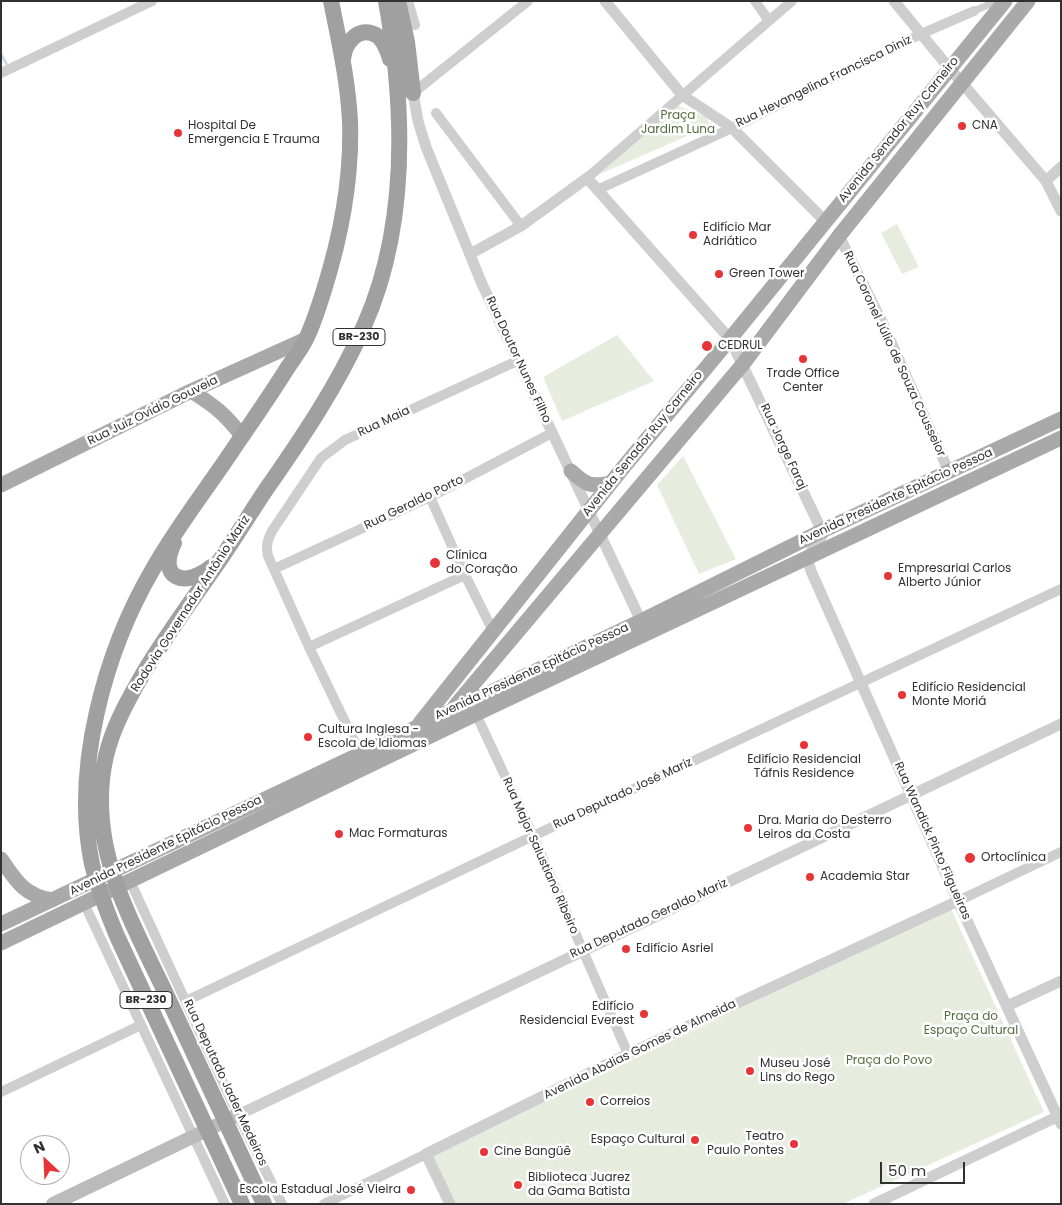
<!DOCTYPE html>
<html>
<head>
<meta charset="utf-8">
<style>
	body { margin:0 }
	#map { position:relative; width:1062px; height:1205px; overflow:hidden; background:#fff; font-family:Poppins,sans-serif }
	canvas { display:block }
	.frame { position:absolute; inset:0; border:2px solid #313131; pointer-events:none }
	.north { position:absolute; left:20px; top:1135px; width:50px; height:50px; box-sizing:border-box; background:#fff; border:1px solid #adadad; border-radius:50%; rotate:335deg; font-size:14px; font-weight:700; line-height:20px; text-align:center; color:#313131 }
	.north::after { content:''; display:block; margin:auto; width:18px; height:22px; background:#e73436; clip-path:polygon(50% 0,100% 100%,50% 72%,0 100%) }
	.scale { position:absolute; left:880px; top:1162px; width:85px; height:22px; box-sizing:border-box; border:2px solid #313131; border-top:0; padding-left:6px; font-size:15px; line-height:18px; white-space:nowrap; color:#313131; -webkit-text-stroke:4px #fff; paint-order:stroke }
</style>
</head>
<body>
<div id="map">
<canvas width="1062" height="1205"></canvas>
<div class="frame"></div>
<div class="north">N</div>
<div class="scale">50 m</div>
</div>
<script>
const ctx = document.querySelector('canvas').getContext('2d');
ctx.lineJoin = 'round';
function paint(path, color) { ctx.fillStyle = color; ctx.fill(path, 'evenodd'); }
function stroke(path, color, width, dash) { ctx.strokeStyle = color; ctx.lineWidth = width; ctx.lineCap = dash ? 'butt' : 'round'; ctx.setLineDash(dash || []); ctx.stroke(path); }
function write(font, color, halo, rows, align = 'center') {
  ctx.font = font + ' Poppins,sans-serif'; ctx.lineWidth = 5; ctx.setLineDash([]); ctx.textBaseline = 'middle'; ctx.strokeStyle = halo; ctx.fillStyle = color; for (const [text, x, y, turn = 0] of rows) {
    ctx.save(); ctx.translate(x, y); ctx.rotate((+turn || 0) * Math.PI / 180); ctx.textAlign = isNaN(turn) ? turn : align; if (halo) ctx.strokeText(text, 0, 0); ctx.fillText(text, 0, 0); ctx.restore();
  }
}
const green = new Path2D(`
	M676,105l31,12 3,9 -110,48z
	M897,224l22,43 -17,7 -21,-41z
	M617,335l37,46 -92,40 -19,-44z
	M683,456l53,103 -37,15 -42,-89z
	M951,909l93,203 -201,92h-388l-23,-50z`);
const stream = new Path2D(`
	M1,54l6,11`);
const pedestrian = new Path2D(`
	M974,11l23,-10`);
const minor = new Path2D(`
	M408,1l7,24
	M755,1l14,20
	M1,73l151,-72
	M413,93l115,-92
	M436,113l85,113
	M587,178l205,-177
	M597,190l135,-62 189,-94 53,-23
	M430,497l35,78 28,56
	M274,569l156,-72 122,-64
	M309,647l156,-72
	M476,714l57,122 95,218
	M360,753l-51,-106 -41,-91c-2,-10 -1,-15 4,-25l49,-73 24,-18 172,-79
	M130,881l108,234 44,89
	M958,901l103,-49
	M84,903l141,301
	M186,1001l347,-165 528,-247
	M1,1092l140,-67
	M324,1204l102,-50`);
const tertiary = new Path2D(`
	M605,1l77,94 50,33 93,93
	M894,1l56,68 96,112 15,30
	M413,93l5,28 8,26 56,137 159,337
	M1046,181l15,-14
	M839,236l44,88 66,148
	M470,254l51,-28 66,-48 143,161 92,192v5l-15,21 4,14 147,330 103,223
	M1007,1006l54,-25
	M238,1115l823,-391
	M450,1204l-24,-50 202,-100 330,-153
	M874,1204l187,-89`);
const secondary = new Path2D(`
	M53,1204l185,-89`);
const primary = new Path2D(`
	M191,391c24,15 34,23 51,45
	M571,471c15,14 19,16 39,12
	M1,485l190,-94 115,-52
	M455,706l288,-342 96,-128 189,-235
	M420,723l202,-254 108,-130 275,-338
	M1,859c15,22 23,36 51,41
	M1,924l640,-303 181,-90 239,-112
	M1,943l475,-229 585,-276`);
const trunk = new Path2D(`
	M398,1l9,41 6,51
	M343,60c1,-16 15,-35 33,-25 7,4 12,16 14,24
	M174,543c-17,35 10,46 37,24
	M242,1204l-125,-268c-10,-24 -19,-47 -25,-72 -20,-95 13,-213 61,-295 23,-41 53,-79 79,-118 19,-28 38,-55 56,-84 6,-9 14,-19 19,-30 7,-15 12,-31 17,-47 17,-54 28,-112 26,-169 -2,-40 -11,-80 -19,-120
	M264,1204c-32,-70 -65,-140 -98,-210 -25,-53 -59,-113 -64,-173 -2,-21 -1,-44 4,-65 7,-30 23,-58 38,-84 24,-40 52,-77 78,-115 15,-22 29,-45 43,-66 37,-53 73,-106 99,-165 45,-101 41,-218 22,-325`);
const markers = [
	[962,126,5,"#e73436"],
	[178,133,5,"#e73436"],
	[693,235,5,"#e73436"],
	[719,274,5,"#e73436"],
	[707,346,6,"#e73436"],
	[803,359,5,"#e73436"],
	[435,563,6,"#e73436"],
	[888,576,5,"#e73436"],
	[902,695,5,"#e73436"],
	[308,737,5,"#e73436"],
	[804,745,5,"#e73436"],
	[748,828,5,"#e73436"],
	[339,834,5,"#e73436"],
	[970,858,6,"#e73436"],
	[810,877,5,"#e73436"],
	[626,949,5,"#e73436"],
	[644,1014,5,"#e73436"],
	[750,1071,5,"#e73436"],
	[590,1102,5,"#e73436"],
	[695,1140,5,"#e73436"],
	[794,1144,5,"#e73436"],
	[484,1152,5,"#e73436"],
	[518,1185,5,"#e73436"],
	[411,1190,5,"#e73436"]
];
const shields = [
	[359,337,52],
	[146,1000,52]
];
const shieldNames = [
	["BR-230",359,337],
	["BR-230",146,1000]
];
const streetNames = [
	["Rua Hevangelina Francisca Diniz",824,82,-26],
	["Avenida Senador Ruy Carneiro",899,130,-51],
	["Rua Coronel Júlio de Souza Cousseior",894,354,65],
	["Rua Doutor Nunes Filho",518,360,65],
	["Rua Juiz Ovídio Gouveia",153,411,-26],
	["Rua Maia",384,422,-25],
	["Avenida Senador Ruy Carneiro",643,444,-51],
	["Rua Jorge Faraj",783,447,65],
	["Avenida Presidente Epitácio Pessoa",896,497,-25],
	["Rua Geraldo Porto",414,503,-26],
	["Rodovia Governador Antônio Mariz",191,604,-57],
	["Avenida Presidente Epitácio Pessoa",532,672,-25],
	["Rua Deputado José Mariz",623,794,-25],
	["Rua Wandick Pinto Filgueiras",932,841,66],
	["Avenida Presidente Epitácio Pessoa",166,846,-26],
	["Rua Major Salustiano Ribeiro",540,856,66],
	["Rua Deputado Geraldo Mariz",649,919,-25],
	["Avenida Abdias Gomes de Almeida",640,1050,-26],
	["Rua Deputado Jader Medeiros",225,1083,65]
];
const parkNames = [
	["Praça",678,116],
	["Jardim Luna",678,130],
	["Praça do",971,1017],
	["Espaço Cultural",971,1031],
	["Praça do Povo",889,1061]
];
const poiNames = [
	["Hospital De",188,126],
	["Emergencia E Trauma",188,140],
	["CNA",972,126],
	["Edifício Mar",703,228],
	["Adriático",703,242],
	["Green Tower",729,274],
	["CEDRUL",718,346],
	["Trade Office",803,374,"center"],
	["Center",803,388,"center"],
	["Clínica",446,556],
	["do Coração",446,570],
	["Empresarial Carlos",898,569],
	["Alberto Júnior",898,583],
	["Edifício Residencial",912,688],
	["Monte Moriá",912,702],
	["Cultura Inglesa -",318,730],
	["Escola de Idiomas",318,744],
	["Edifício Residencial",804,760,"center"],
	["Táfnis Residence",804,774,"center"],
	["Dra. Maria do Desterro",758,821],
	["Leiros da Costa",758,835],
	["Mac Formaturas",349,834],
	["Ortoclínica",981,858],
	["Academia Star",820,877],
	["Edifício Asriel",636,949],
	["Edifício",634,1007,"right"],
	["Residencial Everest",634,1021,"right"],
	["Museu José",760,1064],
	["Lins do Rego",760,1078],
	["Correios",600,1102],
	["Teatro",784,1137,"right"],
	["Paulo Pontes",784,1151,"right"],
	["Espaço Cultural",685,1140,"right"],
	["Cine Bangüê",494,1152],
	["Biblioteca Juarez",528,1178],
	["da Gama Batista",528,1192],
	["Escola Estadual José Vieira",401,1190,"right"]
];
paint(green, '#e6eddf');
stroke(stream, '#cbdeed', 3);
stroke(pedestrian, '#cecece', 7);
stroke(minor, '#cecece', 10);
stroke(tertiary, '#cecece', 11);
stroke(secondary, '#bbb', 14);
stroke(primary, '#a9a9a9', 15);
stroke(trunk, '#a0a0a0', 16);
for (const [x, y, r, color] of markers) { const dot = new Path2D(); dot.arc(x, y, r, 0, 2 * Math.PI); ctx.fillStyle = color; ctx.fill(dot); stroke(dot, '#fff', 2); }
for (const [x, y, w] of shields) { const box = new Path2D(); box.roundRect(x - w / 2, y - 8.5, w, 17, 4); ctx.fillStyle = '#fff'; ctx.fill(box); stroke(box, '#313131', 1); }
write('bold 11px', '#313131', null, shieldNames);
write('12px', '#313131', '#fff', streetNames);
write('12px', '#516d3d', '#fff', parkNames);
write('12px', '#313131', '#fff', poiNames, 'left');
</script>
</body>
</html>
